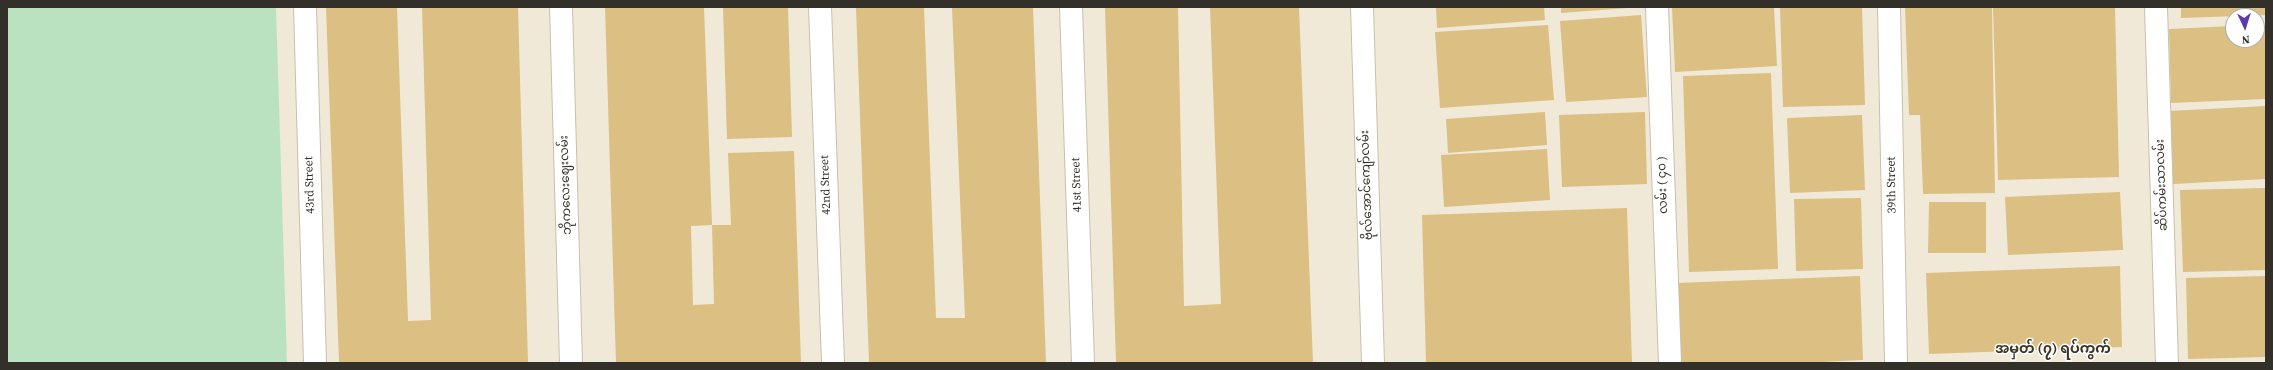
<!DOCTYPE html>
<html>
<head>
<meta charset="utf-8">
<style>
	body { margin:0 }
	#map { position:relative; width:2273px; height:370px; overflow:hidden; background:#f1e9d7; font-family:"Source Serif 4",serif }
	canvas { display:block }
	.frame { position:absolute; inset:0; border:8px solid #333029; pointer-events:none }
	.north { position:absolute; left:2225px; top:8px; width:40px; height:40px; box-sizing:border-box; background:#fff; border:1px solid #adaca9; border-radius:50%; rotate:176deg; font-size:11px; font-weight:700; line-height:16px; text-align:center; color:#333029 }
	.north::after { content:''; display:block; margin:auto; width:14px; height:18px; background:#5d39b1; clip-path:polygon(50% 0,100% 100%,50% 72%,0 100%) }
</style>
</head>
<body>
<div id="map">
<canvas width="2273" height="370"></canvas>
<div class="frame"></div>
<div class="north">N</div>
</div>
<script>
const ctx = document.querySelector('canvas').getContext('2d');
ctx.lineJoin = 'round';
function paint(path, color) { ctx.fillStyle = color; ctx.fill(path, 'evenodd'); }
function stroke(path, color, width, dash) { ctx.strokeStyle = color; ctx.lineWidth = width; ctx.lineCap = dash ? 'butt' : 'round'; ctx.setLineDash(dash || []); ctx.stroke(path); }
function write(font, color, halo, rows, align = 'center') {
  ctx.font = font + ' "Source Serif 4","Noto Sans Myanmar",serif'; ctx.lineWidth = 3; ctx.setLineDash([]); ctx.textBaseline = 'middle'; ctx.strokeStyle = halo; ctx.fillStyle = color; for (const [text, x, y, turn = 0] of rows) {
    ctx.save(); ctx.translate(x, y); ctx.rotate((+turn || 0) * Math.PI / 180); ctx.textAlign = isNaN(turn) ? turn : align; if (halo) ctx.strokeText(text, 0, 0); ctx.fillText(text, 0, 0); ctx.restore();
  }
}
const green = new Path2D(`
	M7,7h269l11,356h-280z`);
const building = new Path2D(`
	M326,7h71l11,314 23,-1 -9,-313h96l10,356h-189z
	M605,7h99l8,218h19l-3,-72 66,-2 7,212h-185zM712,225l2,79 -21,1 -2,-79z
	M723,7h65l4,130 -65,2z
	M856,7h68l12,311h29l-13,-311h81l13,356h-177z
	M1105,7h73l6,299 37,-2 -11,-297h89l14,356h-197z
	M1436,7h108l1,13 -108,8z
	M1561,7h67v1l-67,5z
	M1672,7h102l3,59 -102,6z
	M1780,7h82l3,98 -82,2z
	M1905,7h87l3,186 -72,1 -3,-79h-11z
	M1993,7h122l4,170 -121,3z
	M2181,7h85v8l-85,3z
	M1641,15l6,82 -81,5 -6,-81z
	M1548,25l6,75 -114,8 -5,-76z
	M2257,25h9v74l-95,4 -2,-74 64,-3v14h24z
	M1771,73l7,196 -89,3 -6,-196z
	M2266,106v73l-93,5 -4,-73z
	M1545,112l2,33 -99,8 -2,-34z
	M1645,112l2,72 -85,3 -3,-72z
	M1862,115l3,75 -75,3 -3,-75z
	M1547,149l3,51 -106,7 -3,-52z
	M2266,188v82l-83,2 -3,-82z
	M2120,192l3,58 -115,5 -3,-58z
	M1861,198l2,71 -67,2 -2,-72z
	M1929,202h57v51h-58z
	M1627,208l5,155h-206l-4,-148z
	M2120,266l2,81 -193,7 -3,-81z
	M1860,276l3,84 -62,3h-121l-4,-80z
	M2266,276v81l-78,2 -2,-81z`);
const street = new Path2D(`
	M305,7l10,356
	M820,7l13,356
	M1071,7l12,356
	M1657,7l13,356
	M1889,7l7,356
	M2156,7l11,356`);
const secondary = new Path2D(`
	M561,7l10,356
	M1362,7l11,356`);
const streetNames = [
	["43rd Street",310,185,-92],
	["ဘိုကလေးဈေးလမ်း",566,185,-92],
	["42nd Street",826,185,-92],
	["41st Street",1077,185,-92],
	["ဗိုလ်အောင်ကျော်လမ်း",1367,185,-92],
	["လမ်း ( ၄၀ )",1663,185,-92],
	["39th Street",1892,185,-91],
	["ဆိပ်ကမ်းသာလမ်း",2162,185,-92]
];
const quarterNames = [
	["အမှတ် (၇) ရပ်ကွက်",2053,349]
];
paint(green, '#bae2c0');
paint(building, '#dbbf83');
stroke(street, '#c8c0ae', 24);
stroke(secondary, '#c8c0ae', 24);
stroke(street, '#fff', 22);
stroke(secondary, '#fff', 22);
write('12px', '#333029', '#fff', streetNames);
write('bold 14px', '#3d3628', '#fff', quarterNames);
</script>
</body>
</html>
